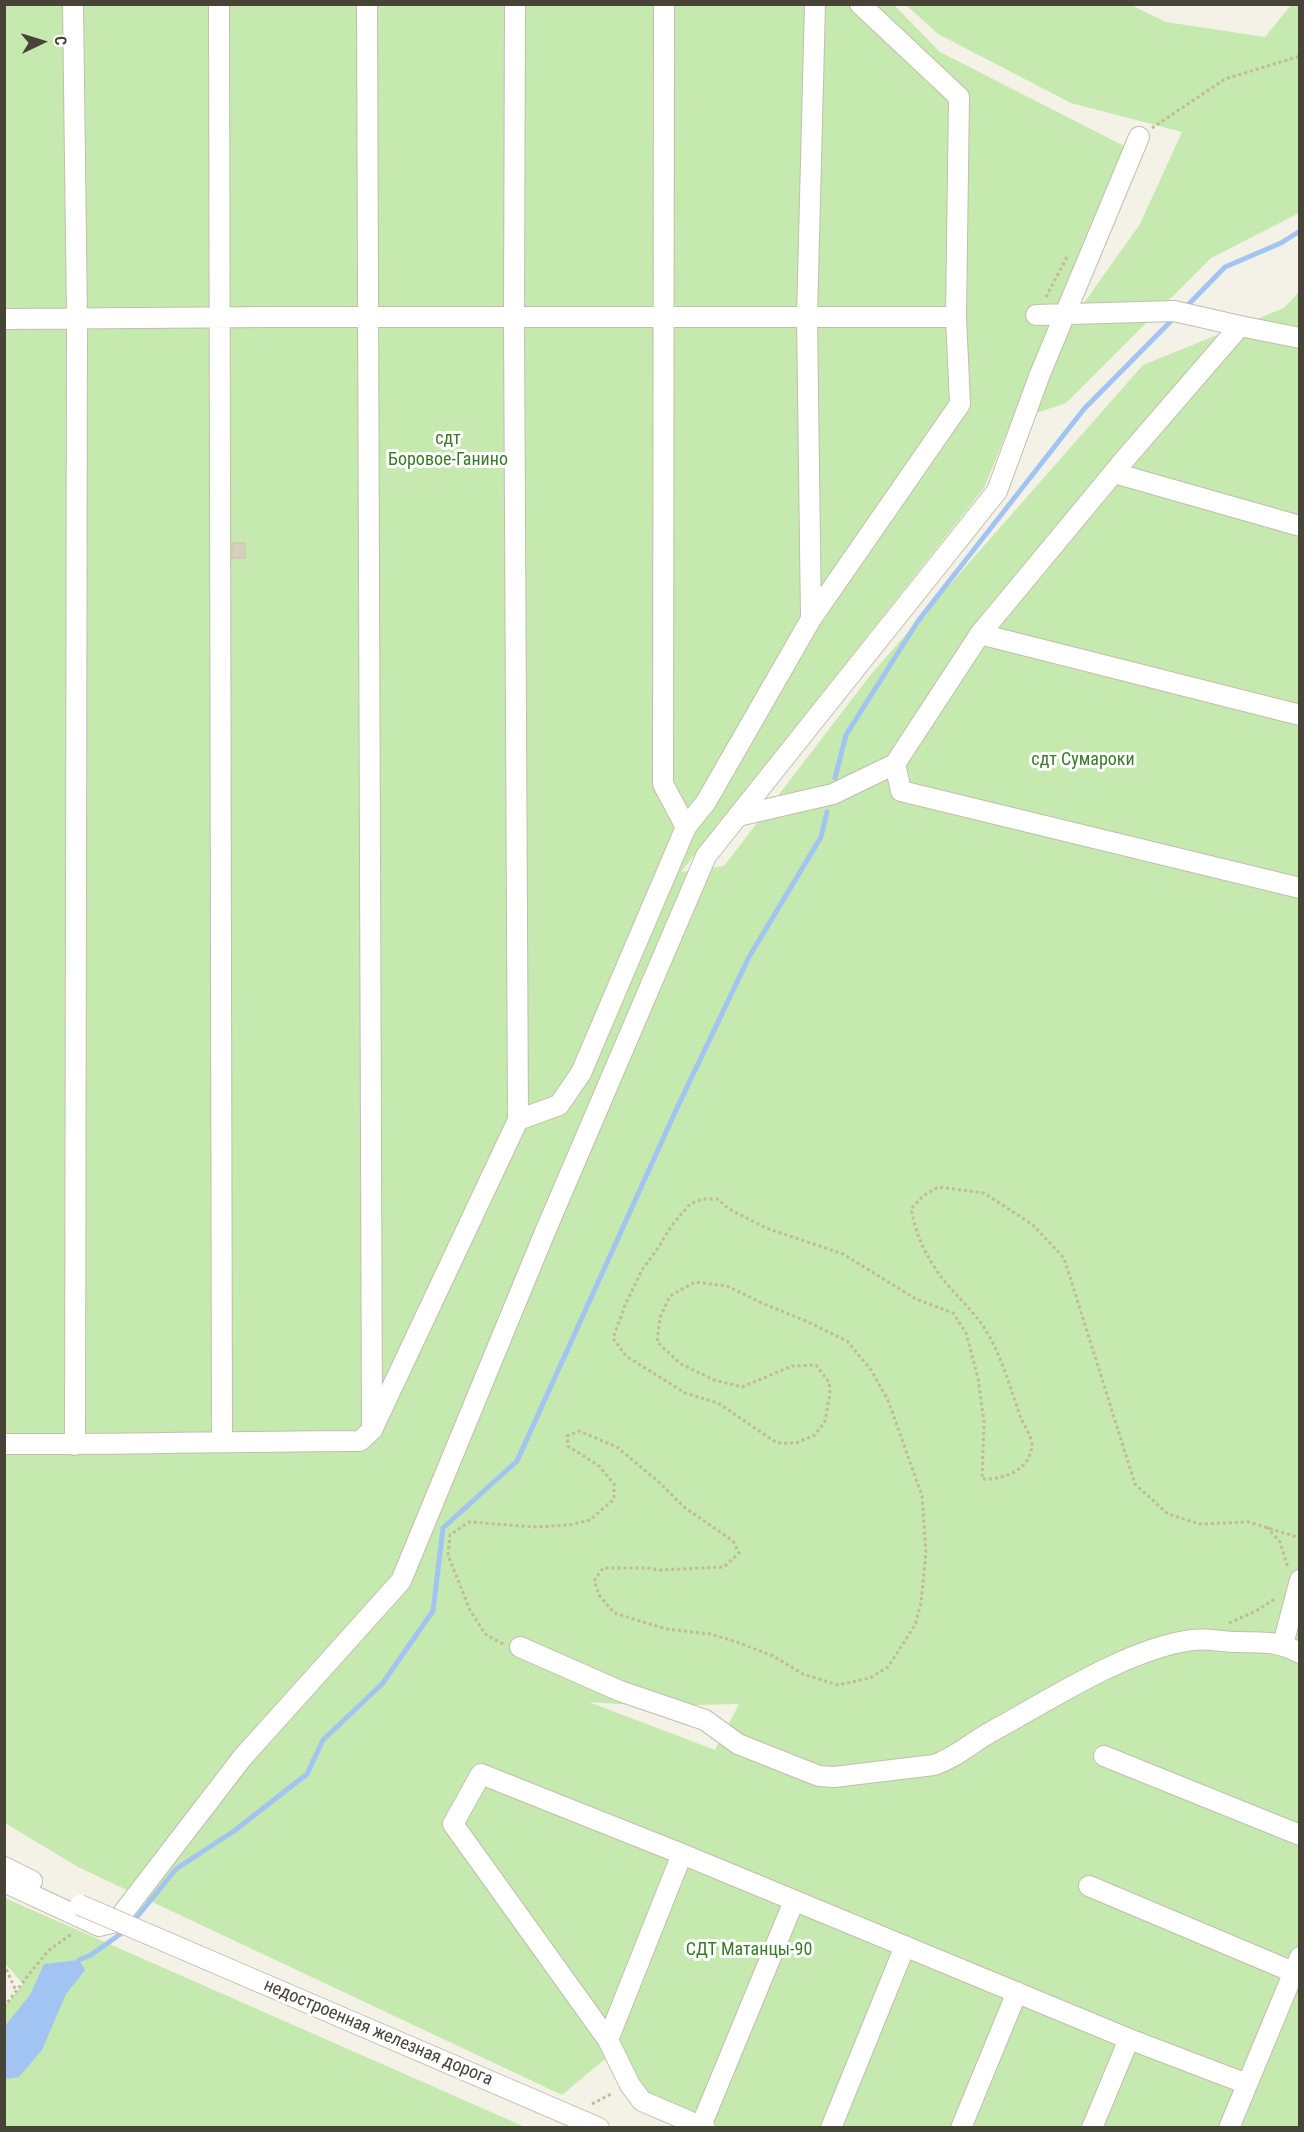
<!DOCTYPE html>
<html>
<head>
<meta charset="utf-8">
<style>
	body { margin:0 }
	#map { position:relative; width:1304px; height:2132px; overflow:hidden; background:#f4f2e7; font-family:"Roboto Condensed",sans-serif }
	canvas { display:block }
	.frame { position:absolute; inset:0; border:6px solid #474336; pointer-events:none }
	.north { position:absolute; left:12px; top:12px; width:60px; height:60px; -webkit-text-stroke:4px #fff; paint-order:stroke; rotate:86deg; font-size:16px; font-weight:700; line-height:24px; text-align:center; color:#474336 }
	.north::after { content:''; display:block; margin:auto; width:21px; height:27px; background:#474336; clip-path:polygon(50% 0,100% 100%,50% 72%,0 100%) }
</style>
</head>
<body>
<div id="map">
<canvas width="1304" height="2132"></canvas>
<div class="frame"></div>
<div class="north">С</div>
</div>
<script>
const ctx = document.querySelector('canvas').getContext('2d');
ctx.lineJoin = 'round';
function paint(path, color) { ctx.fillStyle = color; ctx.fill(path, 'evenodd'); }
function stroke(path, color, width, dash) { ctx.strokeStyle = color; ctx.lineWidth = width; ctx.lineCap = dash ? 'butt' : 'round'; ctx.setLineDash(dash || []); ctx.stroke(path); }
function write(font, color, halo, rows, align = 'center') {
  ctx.font = font + ' "Roboto Condensed",sans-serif'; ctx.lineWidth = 6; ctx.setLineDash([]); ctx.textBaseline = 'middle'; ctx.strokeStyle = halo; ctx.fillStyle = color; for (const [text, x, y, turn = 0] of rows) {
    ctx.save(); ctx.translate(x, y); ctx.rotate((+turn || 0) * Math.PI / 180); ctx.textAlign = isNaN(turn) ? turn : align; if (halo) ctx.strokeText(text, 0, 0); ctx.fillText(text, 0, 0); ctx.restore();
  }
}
const green = new Path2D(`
	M5,5h889l46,47 184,94 -140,342 -303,384 43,-6 148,-193 271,-308 141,-57 15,-16v1835h-581l-89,-36 -24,-32 -43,36 -484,-228 -73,-44zM589,1702l58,4 92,-2 -24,46z
	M906,5h225l35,17 99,15 26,-32h8v208l-88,45 -145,145 -30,10 28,-82 76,-107 42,-92 -111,-29 -133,-69z
	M5,1898l520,229h-520l-1,-120 19,-23 -18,-21z`);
const water = new Path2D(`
	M79,1960l6,10 -19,24 -24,56 -23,27 -14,2v-53l25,-31 14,-31z`);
const stream = new Path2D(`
	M1184,309l41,-42 56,-24 19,-12
	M835,778l11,-43 72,-114 166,-212 91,-92
	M132,1923l44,-54 58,-38 73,-57 16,-34 59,-56 51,-73 10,-83 74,-67 160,-353 72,-151 72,-120 6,-25
	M79,1960l12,-5 35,-25`);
const building = new Path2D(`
	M232,543h13v15h-13z`);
const path = new Path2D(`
	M1152,128l73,-49 75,-23
	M1046,297l22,-42
	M1267,1527l13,15 8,26
	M1229,1623l27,-12 20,-13
	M503,1644l-18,-10 -15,-24 -22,-55 2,-20 19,-13 67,5 33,-2 21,-5 24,-21v-15l-15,-18 -31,-20 -1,-10 12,-5 38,16 43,36 24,24 49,34 6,12 -15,14 -64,3 -13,-2h-44l-9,13 5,14 15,18 52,16 44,5 24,7 39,15 30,18 35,11 32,-7 18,-11 27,-42 6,-22 5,-51 -4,-56 -34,-96 -17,-30 -24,-29 -41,-20 -42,-17 -37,-18 -32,-4 -25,14 -10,21 -3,25 24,22 33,16 28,7 50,-21 24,-1 13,17 1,12 -5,27 -10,14 -19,8h-19l-59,-40 -33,-10 -43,-27 -16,-10 -13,-18 13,-35 16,-33 16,-22 14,-23 18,-21 13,-5h14l12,10 37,19 77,26 73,45 37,14 13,20 12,45 6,44 -2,57c21,1 50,-9 50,-36 -1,-7 -8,-18 -11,-25 -11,-30 -19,-62 -36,-89 -14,-22 -36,-39 -50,-61 -14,-22 -18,-33 -24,-59l12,-13 15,-9 46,6 49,32 31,33 71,226 33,30 31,10 50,-2 51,16
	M4,1964l12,27
	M4,2007l26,-34 19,-23 24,-17
	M592,2104l21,-11`);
const minor = new Path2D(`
	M73,4l4,315 -2,1126
	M219,4l3,1437
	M367,4l5,1420
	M664,4l-1,780 23,43
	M4,319l269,-2h683
	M1240,326l60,12
	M1114,473l186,53
	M811,619l-4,-302 8,-313
	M980,634l320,81
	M895,764l6,27 399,97
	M738,816l95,-22 62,-30 85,-130 145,-175 115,-133 -66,-15 -138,4
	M518,1120l41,-15 22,-32 105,-246 20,-25 105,-183 149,-215 -4,-87 3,-220 -99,-93
	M4,1444c119,1 238,-3 356,-3l12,-11 146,-310 -4,-803 1,-313
	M1283,1644l17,-64
	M520,1647l100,44 85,29 33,24 81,32 15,1 100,-12c21,-7 36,-21 55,-32 59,-32 137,-84 203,-93 16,-2 30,2 46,2 25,1 38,-2 62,11
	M1104,1756l196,79
	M4,1867l28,14
	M4,1882l95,44 17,-4 126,-164 159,-177 144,-349 161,-376 291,-365 43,-117 99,-237
	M1089,1886l204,86
	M157,1938l442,190
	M608,2040l74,-186
	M701,2126l93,-225
	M705,2128l-63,-27 -12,-16 -22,-45 -155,-216 28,-50 201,80 447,185 118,45
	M831,2128l74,-182
	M961,2128l56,-136
	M1092,2128l37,-89
	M1229,2128l71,-171`);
const minorBridge = new Path2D(`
	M80,1905l77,33`);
const parkNames = [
	["сдт",448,439],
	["Боровое-Ганино",448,460],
	["сдт Сумароки",1083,760],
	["СДТ Матанцы-90",749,1950]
];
const streetNames = [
	["недостроенная железная дорога",378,2033,23]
];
paint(green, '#c5e9af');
paint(water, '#a2c4f2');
stroke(stream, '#a2c4f2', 5);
paint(building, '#d6d0bc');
stroke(building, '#d1c9af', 1.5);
stroke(minor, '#c2beac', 22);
stroke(path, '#c2ba9a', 3, [3, 3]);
stroke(minor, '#fff', 20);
stroke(minorBridge, '#c2beac', 22, []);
stroke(minorBridge, '#fff', 20);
write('18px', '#397a27', '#fff', parkNames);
write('18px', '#474336', '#fff', streetNames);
</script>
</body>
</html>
